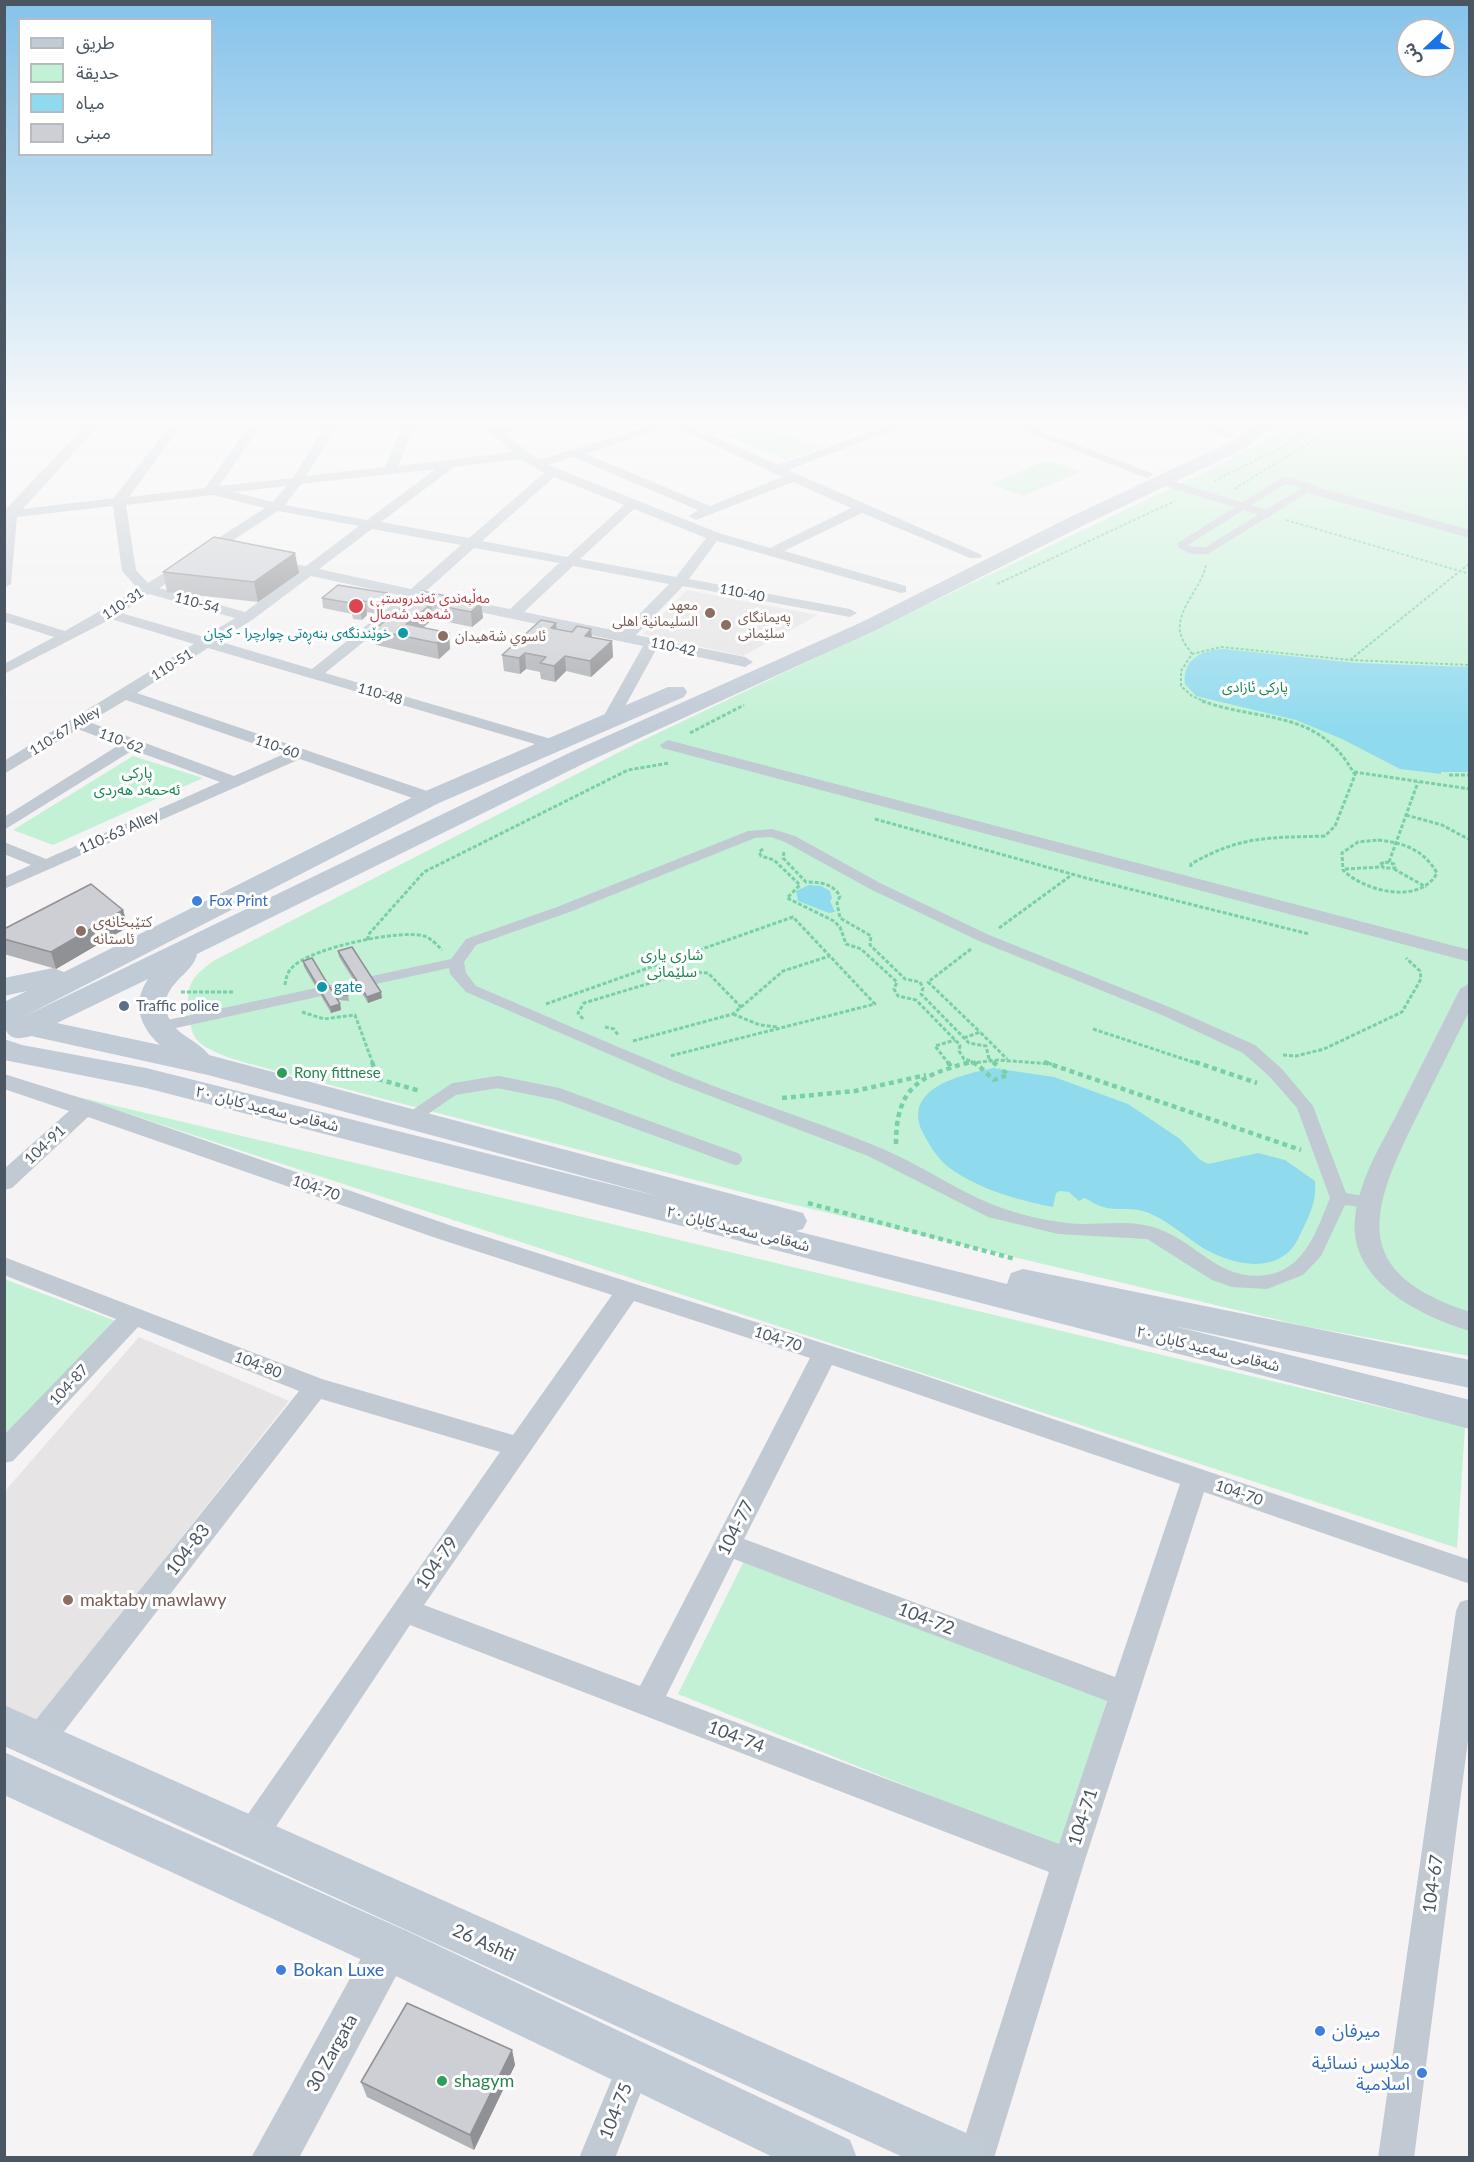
<!DOCTYPE html>
<html>
<head>
<meta charset="utf-8">
<style>
	body { margin:0 }
	#map { position:relative; width:1474px; height:2162px; overflow:hidden; background:#f5f3f3; font-family:Lato,"Noto Sans Arabic",sans-serif }
	canvas { display:block }
	.frame { position:absolute; inset:0; border:6px solid #4a5661; pointer-events:none }
	.legend { position:absolute; left:18px; top:18px; width:195px; height:138px; box-sizing:border-box; background:#fff; border:2px solid #b7bbc0; margin:0; padding:8px 10px; list-style:none; font-size:18px; color:#4a5661 }
	.legend li { display:flex; align-items:center; gap:12px; height:30px }
	.legend b { width:30px; border:2px solid #b7bbc0 }
	.north { position:absolute; left:1396px; top:18px; width:60px; height:60px; box-sizing:border-box; background:#fff; border:2px solid #b7bbc0; border-radius:50%; rotate:248deg; font-size:16px; font-weight:700; line-height:24px; text-align:center; color:#4a5661 }
	.north::after { content:''; display:block; margin:auto; width:21px; height:27px; background:#1a73e8; clip-path:polygon(50% 0,100% 100%,50% 72%,0 100%) }
</style>
</head>
<body>
<div id="map">
<canvas width="1474" height="2162"></canvas>
<div class="frame"></div>
<ul class="legend">
<li><b style="height:8px;background:#c1cbd6"></b>طريق</li>
<li><b style="height:16px;background:#c3f1d5"></b>حديقة</li>
<li><b style="height:16px;background:#90daee"></b>مياه</li>
<li><b style="height:16px;background:#cdcfd5"></b>مبنى</li>
</ul>
<div class="north">ش</div>
</div>
<script>
const ctx = document.querySelector('canvas').getContext('2d');
ctx.lineJoin = 'round';
function paint(path, color) { ctx.fillStyle = color; ctx.fill(path, 'evenodd'); }
function stroke(path, color, width, dash) { ctx.strokeStyle = color; ctx.lineWidth = width; ctx.lineCap = dash ? 'butt' : 'round'; ctx.setLineDash(dash || []); ctx.stroke(path); }
function write(font, color, halo, rows, align = 'center') {
  ctx.font = font + ' Lato,"Noto Sans Arabic",sans-serif'; ctx.lineWidth = 6; ctx.setLineDash([]); ctx.textBaseline = 'middle'; ctx.strokeStyle = halo; ctx.fillStyle = color; for (const [text, x, y, turn = 0] of rows) {
    ctx.save(); ctx.translate(x, y); ctx.rotate((+turn || 0) * Math.PI / 180); ctx.textAlign = isNaN(turn) ? turn : align; if (halo) ctx.strokeText(text, 0, 0); ctx.fillText(text, 0, 0); ctx.restore();
  }
}
const education = new Path2D(`
	M687,590l131,25 -75,41 -100,-22z
	M139,1337l150,64 -254,322 -30,-14v-218z`);
const green = new Path2D(`
	M754,426h10l56,22 -33,12 -60,-24z
	M1289,426h180v930l-165,-30 -551,-131 -488,-127c-20,-6 -49,-12 -65,-25 -8,-7 -9,-15 -10,-25 -5,-31 -1,-40 25,-58l420,-216 580,-277z
	M1048,460l33,12 -58,24 -33,-12z
	M133,756l70,22 -150,67 -40,-15z
	M74,1096l1391,331 -8,121z
	M4,1279l112,42 -106,114 -6,-2z
	M745,1559l363,136 -45,154 -385,-155z`);
const water = new Path2D(`
	M1224,649l132,14 113,4v105h-28v2l-41,-5 -58,-30 -46,-19 -100,-24 -11,-12c-3,-26 18,-34 39,-35z
	M809,885l12,1 9,5 2,7 -2,3 5,11 -6,1 -31,-12 -2,-10z
	M993,1068l61,9 74,27 52,35 19,20 9,5 50,-11 27,7 30,21c2,22 -7,37 -16,56 -18,39 -65,29 -96,11 -18,-12 -34,-26 -54,-35 -15,-7 -33,-1 -49,-7 -6,-2 -10,-6 -16,-8l-5,3 -10,-9 -9,-1 -4,2 -3,14c-35,-7 -72,-17 -102,-38 -13,-9 -21,-23 -28,-36 -22,-45 38,-58 70,-65z`);
const pathFar2 = new Path2D(`
	M1214,481l67,-33 31,-22
	M1234,489l102,-63
	M1286,520l184,54
	M997,584l178,-83
	M1192,654c-3,-5 -8,-10 -10,-16 -11,-25 21,-50 24,-74
	M1350,660l120,-97
	M1206,702l-14,-6 -11,-10v-15l11,-17 29,-7 129,13 120,5`);
const pathFar1 = new Path2D(`
	M690,733l54,-28
	M1354,772l116,17
	M1449,775h21
	M1406,815l36,10 28,15
	M875,819l211,59 223,56
	M1378,840c26,3 45,9 59,33 -17,32 -72,19 -94,-3l-1,-17 16,-11z
	M763,849l-4,3 2,4 13,4 26,25 -13,13 47,23 6,6 6,17 15,5 36,33 -3,7 4,7 18,4 44,45 -1,6 5,8 7,2
	M784,852l-1,6 23,24c14,0 26,1 34,14l-3,7 3,15 31,18 -1,9 35,34 15,3 3,6 -2,6 48,49 17,3 3,13
	M1385,862l9,2 1,4h-11l-4,-4z
	M1389,862l29,-80
	M1191,867v-3c51,-29 78,-26 134,-28l10,-10 20,-51c-37,-67 -91,-52 -153,-74
	M1345,869l36,-2
	M1394,869l32,18
	M999,928l74,-54
	M368,940v-5l56,-63 204,-102 41,-7
	M971,949l-43,33 52,50
	M285,985c1,-8 3,-15 10,-20 18,-17 105,-36 129,-29 7,2 13,9 18,14
	M181,992h53
	M546,1004l247,-87 82,87 -205,52
	M302,1012l22,7 31,-4 18,49
	M733,1014l27,11 18,2
	M583,1019l-5,-6 6,-10 103,-31 21,1 34,35
	M605,1027l9,2 4,6
	M1093,1029l106,35
	M964,1038l16,-6 27,27
	M633,1041l100,-27 50,-43 47,-15
	M1283,1055l13,1 28,-7 78,-37 19,-33 -1,-8 -14,-13
	M949,1064l-14,-18 20,-6
	M965,1064l33,-4 54,4`);
const path = new Path2D(`
	M372,1062l6,17 42,12
	M948,1062l3,5
	M1044,1062l257,88
	M1195,1062l62,21
	M980,1067l14,13 14,-5 -8,-7
	M782,1098l73,-7 71,-16
	M896,1144c0,-57 23,-68 74,-82
	M808,1203l207,56`);
const serviceFar1 = new Path2D(`
	M1285,480l25,7 -104,64 -16,-1 -9,-5z
	M1164,482l104,32`);
const service = new Path2D(`
	M410,1119l44,-30 44,-7 60,12 178,65`);
const pedestrian = new Path2D(`
	M772,829l23,7 85,47 109,52 185,74 81,36 27,24 31,37 33,87 29,5 3,4 -3,4 -6,2 -24,-3 -24,51 -18,19 -36,14 -35,-2 -20,-7 -65,-41 -89,-5 -70,-17 -120,-61 -197,-75 -205,-89 -16,-18 -1,-6 -291,64 -8,-5 8,-5 293,-63 15,-20 91,-32 191,-76zM771,837l14,5 85,47 109,52 183,74 81,38 27,24 27,31 33,90c-13,31 -25,72 -64,77 -45,7 -69,-32 -107,-46 -25,-9 -51,-5 -77,-5 -27,-1 -54,-7 -80,-16 -43,-15 -81,-44 -124,-61 -55,-23 -112,-41 -167,-62 -79,-31 -157,-66 -235,-99l-10,-13 -2,-11 12,-17 91,-32 188,-75z`);
const minor = new Path2D(`
	M4,426h11l-11,8z
	M85,426h13l-75,83 91,-11 55,-72h12l-52,71 76,-9 44,-62h12l-42,60 74,-8 32,-52h12l-31,50 79,-9 18,-41h12l-17,40 115,-14 -31,-26 16,2 28,-2 -21,8 33,26 112,-34h18l-82,28 124,52 72,-29 -108,-51h16l88,39 109,-39h17l-116,44 194,85 -2,3h-10l-108,-45 -78,38 122,35v6l-5,1 -184,-52 -28,38 161,30 7,4 -7,4 -167,-31 -47,49 109,22 8,5 -8,5 -88,-19 -39,71 -8,5 -8,-5 41,-73 -226,-47 -92,74 233,68 2,3 -8,5 -344,-101 -71,45 299,101 3,4 -9,5 -6,-1 -124,-43 -296,130v-12l27,-12 -27,-11v-12l42,17 174,-77 -87,-32 -129,80v-13l115,-72 -41,-16 -74,45v-13l190,-117 -83,-25 -107,55v-10l50,-27 -50,-16v-9l61,19 73,-42 -16,-18 -9,-65 -96,11 -6,67 -7,4v-77zM573,457l125,53 -9,6 7,4 97,-38 58,26 -81,40 -51,-15 -171,-68zM521,459l23,14 -75,65 -88,-16 73,-55zM436,469l-69,51 -82,-15 16,-21zM554,477l70,28 -57,52 -85,-16zM286,486l-13,16 -39,-10zM213,495l52,13 -117,75 -12,-13 -10,-65zM634,509l72,29 -30,39 -96,-18zM278,511l81,15 -53,40 -39,-6v6l30,7 -52,39 -86,-24zM372,529l89,16 -50,44 -92,-20zM474,548l85,15 -49,46 -85,-17zM573,566l96,18 -47,48 -98,-20zM311,576l92,20 -91,73 -94,-28 34,-21zM149,594l86,24 -31,19 -83,-24zM126,700l158,54 -50,22 -145,-54z
	M1012,426h17l125,48 -6,4 -4,-1z
	M1197,426h18l19,8 -6,4z
	M1309,485l161,45v8l-166,-46v-6z
	M668,740l802,210v12l-808,-214 -2,-3z
	M1470,983v27c-19,37 -37,74 -55,110 -46,93 -65,153 55,192v19c-50,-15 -122,-50 -115,-113 4,-37 24,-70 41,-102 21,-42 43,-85 64,-127z
	M4,1074l90,28 358,124 465,147 553,187v24l-266,-92 -120,371 -90,295h-36l91,-286 -639,-247 -149,224 -11,4 -11,-4 -5,-11 5,-11 261,-375 -179,-53 -272,352 -11,4 -11,-4 -4,-10 4,-10 272,-340 -161,-64 -125,134 -9,2v-28l112,-116 -112,-44v-18l318,122 191,56 99,-140 -176,-57 -348,-121 -76,71 -8,2v-21l65,-58 -65,-22zM634,1301l176,57 -170,328 -216,-81zM832,1365l348,119 -65,193 -371,-138zM734,1559l373,142 -48,143 -393,-148z
	M1470,1599v126l-56,433h-36l78,-547 4,-9z
	M635,2047l12,5 5,12 -37,94h-36l44,-106z`);
const tertiary = new Path2D(`
	M390,1927l15,6 6,15 -112,210h-48l124,-225z`);
const secondary = new Path2D(`
	M1255,426h20l-33,24 -158,75 -208,105 -291,133 -388,191c-4,22 -44,33 -27,66 8,16 29,21 39,35l594,158 4,8 -4,8 -7,2 211,53 4,-11 12,-4 447,91v28l-296,-62 296,74v29l-1324,-341 -142,-28v-21l18,6 124,23 515,129 -453,-122 -177,-39c-30,9 -27,-12 -27,-34l23,-11 -23,5v-18l49,-10 11,4 357,-179 247,-106h16l3,5 -3,5 -245,106 -414,213 544,-263 293,-131 208,-105 160,-75zM148,979c-16,24 -9,47 12,66l-103,-22z
	M4,1705l978,435 7,18h-84l-901,-412z
	M4,1752l403,179 443,209 7,18h-82l-402,-193 -369,-170z`);
const pathBridgeFar1 = new Path2D(`
	M989,1059l6,5
	M971,1061l4,3`);
const pathBridge = new Path2D(`
	M973,1062l7,5
	M993,1062l7,6`);
const wall = new Path2D(`
	M163,572l136,1 -41,29 -91,-10z
	M422,591l59,12 2,15 -11,9 -39,-8 -10,9 26,5 1,16 -11,10 -63,-14 -2,-15z
	M322,598l67,5 -12,11 -10,-2v3l-5,5 -9,-1 -1,-5 -29,-6z
	M556,623l1,7 15,2 19,-3 1,8 20,4 1,16 -22,20 -25,-6 -11,11 -14,-3 -1,-7 -14,-3 -6,5 -16,-3 -2,-16z
	M123,910l5,17 -72,42 -52,-15v-25z
	M338,951l44,47 -14,5 -29,-46z
	M303,961l29,30 16,4 1,6 -11,-1 2,4 1,6 -10,3 -27,-46z
	M512,2050l3,15 -41,85 -107,-53 -6,-15z`);
const shadedWall = new Path2D(`
	M295,553l4,20 -41,29 -4,-20z
	M387,593l2,10 -12,11 -2,-11z
	M363,601l1,6 2,-2 1,10 -5,5 -3,-16z
	M481,603l2,15 -11,9 -1,-15z
	M431,604l2,15 -23,19 -4,-14z
	M556,623l1,15 -6,-10z
	M591,629l1,15 -7,-8z
	M449,633l1,16 -11,10 -2,-16z
	M612,641l1,16 -22,20 -1,-16z
	M525,653l1,16 -6,5 -1,-16z
	M565,656l1,15 -11,11 -1,-16z
	M123,910l5,17 -72,42 -5,-17z
	M381,992l1,6 -14,5 -1,-6z
	M340,1004l1,6 -10,3 -1,-6z
	M512,2050l3,15 -41,85 -4,-15z`);
const building = new Path2D(`
	M214,537l81,16 -41,29 -91,-10z
	M338,585l49,8 -12,10 -12,-2 -4,3 7,1 -6,5 -9,-1 5,-5 -34,-6z
	M422,591l59,12 -10,9 -40,-8 -25,20 43,9 -12,10 -63,-13z
	M541,620l15,3 -5,5 21,4 5,-6 14,3 -6,7 27,5 -22,20 -25,-5 -11,10 -14,-3 6,-6 -21,-4 -6,5 -17,-3z
	M91,884l32,26 -72,42 -47,-13v-10z
	M352,947l29,45 -14,5 -29,-46z
	M312,958l20,33 16,4 -14,-1 6,10 -10,3 -27,-46z
	M407,2003l105,47 -42,85 -109,-53z`);
const markers = [
	[356,606,8,"#e0444e"],
	[710,613,6,"#8d6e63"],
	[726,625,6,"#8d6e63"],
	[403,633,6,"#0f9aa8"],
	[443,636,6,"#8d6e63"],
	[197,901,6,"#3f7fe0"],
	[81,931,6,"#8d6e63"],
	[322,987,6,"#0f9aa8"],
	[124,1006,6,"#5c6f8a"],
	[282,1073,6,"#2e9e5b"],
	[68,1600,6,"#8d6e63"],
	[281,1970,6,"#3f7fe0"],
	[1320,2031,6,"#3f7fe0"],
	[1422,2073,6,"#3f7fe0"],
	[442,2081,6,"#2e9e5b"]
];
const farStreetnames = [
	["110-40",742,593,11],
	["110-54",197,603,15],
	["110-31",123,604,-33],
	["110-42",673,647,12],
	["110-51",172,665,-32],
	["110-48",380,694,16],
	["110-67 Alley",65,731,-32],
	["110-62",121,741,21],
	["110-60",277,747,19]
];
const farHealthnames = [
	["مەڵبەندی تەندروستیی",370,598],
	["شەهید شەماڵ",370,614]
];
const farEducationnames = [
	["معهد",698,605,"right"],
	["السلیمانیة اهلى",698,621,"right"],
	["پەیمانگای",738,617],
	["سلێمانی",738,633],
	["ئاسوي شةهيدان",455,636]
];
const farCulturenames = [
	["خوێندنگەی بنەڕەتی چوارچرا - کچان",391,633]
];
const farParknames = [
	["پارکی ئازادی",1255,687]
];
const parkNames = [
	["پارکی",137,773],
	["ئەحمەد هەردی",137,790],
	["شاری یاری",672,955],
	["سلێمانی",672,972]
];
const streetNames = [
	["110-63 Alley",119,832,-24],
	["شەقامی سەعید کابان ٢٠",267,1109,14],
	["104-91",45,1145,-43],
	["104-70",316,1188,19],
	["شەقامی سەعید کابان ٢٠",738,1229,14],
	["104-70",778,1339,18],
	["شەقامی سەعید کابان ٢٠",1208,1349,14],
	["104-80",258,1365,21],
	["104-87",69,1385,-47],
	["104-70",1239,1493,19]
];
const shopNames = [
	["Fox Print",209,901]
];
const educationNames = [
	["کتێبخانەی",93,922],
	["ئاستانە",93,939]
];
const cultureNames = [
	["gate",334,987]
];
const serviceNames = [
	["Traffic police",136,1006]
];
const leisureNames = [
	["Rony fittnese",294,1073]
];
const nearStreetnames = [
	["104-77",736,1528,-63],
	["104-83",188,1550,-52],
	["104-79",437,1563,-55],
	["104-72",926,1619,21],
	["104-74",736,1737,21],
	["104-71",1083,1817,-72],
	["104-67",1433,1884,-82],
	["26 Ashti",484,1943,24],
	["30 Zargata",332,2053,-61],
	["104-75",616,2111,-68]
];
const nearEducationnames = [
	["maktaby mawlawy",80,1600]
];
const nearShopnames = [
	["Bokan Luxe",293,1970],
	["ميرفان",1332,2031],
	["ملابس نسائية",1410,2063,"right"],
	["اسلامية",1410,2084,"right"]
];
const nearLeisurenames = [
	["shagym",454,2081]
];
paint(education, '#e6e4e5');
paint(green, '#c3f1d5');
paint(water, '#90daee');
stroke(pathFar2, '#7ad0a6', 2, [3, 2]);
stroke(pathFar1, '#7ad0a6', 3, [4, 2]);
stroke(path, '#7ad0a6', 4.5, [5, 4]);
stroke(serviceFar1, '#c1cad2', 7);
stroke(service, '#c1cad2', 12);
paint(pedestrian, '#c1cad2');
paint(minor, '#c1cad2');
paint(tertiary, '#c1cad2');
paint(secondary, '#c1cbd6');
stroke(pathBridgeFar1, '#7ad0a6', 3, [4, 2]);
stroke(pathBridge, '#7ad0a6', 4.5, [5, 4]);
paint(wall, '#b0b2b7');
paint(shadedWall, '#909195');
paint(building, '#cdcfd5');
stroke(building, '#909195', 1.5);
const sky = ctx.createLinearGradient(0, 0, 0, 729);
sky.addColorStop(0, '#85c3ea');
sky.addColorStop(0.58, '#fafafa');
sky.addColorStop(1, '#fafafa00');
ctx.fillStyle = sky;
ctx.fillRect(0, 0, 1474, 729);
for (const [x, y, r, color] of markers) { const dot = new Path2D(); dot.arc(x, y, r, 0, 2 * Math.PI); ctx.fillStyle = color; ctx.fill(dot); stroke(dot, '#fff', 2); }
write('14px', '#4a5661', '#fff', farStreetnames);
write('14px', '#be3a42', '#fff', farHealthnames, 'left');
write('14px', '#785e54', '#fff', farEducationnames, 'left');
write('14px', '#0d838f', '#fff', farCulturenames, 'right');
write('14px', '#17864f', '#fff', farParknames);
write('15px', '#17864f', '#fff', parkNames);
write('15px', '#4a5661', '#fff', streetNames);
write('15px', '#366cbe', '#fff', shopNames, 'left');
write('15px', '#785e54', '#fff', educationNames, 'left');
write('15px', '#0d838f', '#fff', cultureNames, 'left');
write('15px', '#4e5e75', '#fff', serviceNames, 'left');
write('15px', '#27864d', '#fff', leisureNames, 'left');
write('18px', '#4a5661', '#fff', nearStreetnames);
write('18px', '#785e54', '#fff', nearEducationnames, 'left');
write('18px', '#366cbe', '#fff', nearShopnames, 'left');
write('18px', '#27864d', '#fff', nearLeisurenames, 'left');
</script>
</body>
</html>
